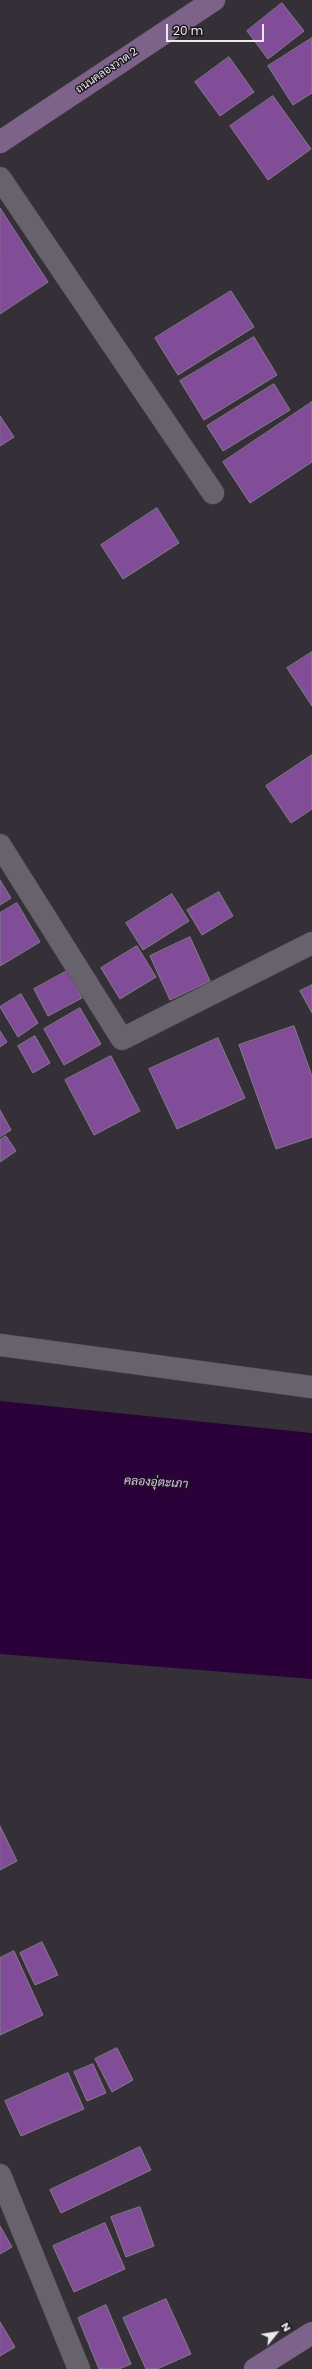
<!DOCTYPE html>
<html>
<head>
<meta charset="utf-8">
<style>
	body { margin:0 }
	#map { position:relative; width:312px; height:2369px; overflow:hidden; background:#352f38; font-family:Poppins,sans-serif }
	canvas { display:block }
	.north { position:absolute; left:256px; top:2313px; width:40px; height:40px; -webkit-text-stroke:3px #1b181d; paint-order:stroke; rotate:60deg; font-size:11px; font-weight:700; line-height:16px; text-align:center; color:#ece8ee }
	.north::after { content:''; display:block; margin:auto; width:14px; height:18px; background:#ece8ee; clip-path:polygon(50% 0,100% 100%,50% 72%,0 100%) }
	.scale { position:absolute; left:166px; top:24px; width:98px; height:18px; box-sizing:border-box; border:2px solid #ece8ee; border-top:0; padding-left:5px; font-size:12px; line-height:14px; white-space:nowrap; color:#ece8ee; -webkit-text-stroke:3px #1b181d; paint-order:stroke }
</style>
</head>
<body>
<div id="map">
<canvas width="312" height="2369"></canvas>
<div class="north">N</div>
<div class="scale">20 m</div>
</div>
<script>
const ctx = document.querySelector('canvas').getContext('2d');
ctx.lineJoin = 'round';
function paint(path, color) { ctx.fillStyle = color; ctx.fill(path, 'evenodd'); }
function stroke(path, color, width, dash) { ctx.strokeStyle = color; ctx.lineWidth = width; ctx.lineCap = dash ? 'butt' : 'round'; ctx.setLineDash(dash || []); ctx.stroke(path); }
function write(font, color, halo, rows, align = 'center') {
  ctx.font = font + ' Poppins,Sarabun,sans-serif'; ctx.lineWidth = 3; ctx.setLineDash([]); ctx.textBaseline = 'middle'; ctx.strokeStyle = halo; ctx.fillStyle = color; for (const [text, x, y, turn = 0] of rows) {
    ctx.save(); ctx.translate(x, y); ctx.rotate((+turn || 0) * Math.PI / 180); ctx.textAlign = isNaN(turn) ? turn : align; if (halo) ctx.strokeText(text, 0, 0); ctx.fillText(text, 0, 0); ctx.restore();
  }
}
const water = new Path2D(`
	M0,1401l312,32v246l-312,-25z`);
const building = new Path2D(`
	M282,3l22,28 -36,28 -21,-28z
	M312,38v55l-19,12 -25,-39z
	M229,57l25,35 -34,24 -25,-34z
	M273,96l38,53 -43,31 -38,-54z
	M0,208l48,74 -48,32z
	M231,291l23,36 -76,48 -23,-37z
	M254,337l23,38 -73,45 -24,-39z
	M274,384l16,26 -67,41 -16,-25z
	M312,402v60l-62,41 -27,-41z
	M0,416l14,21 -14,9z
	M157,508l22,35 -56,36 -22,-34z
	M312,652v54l-25,-38z
	M312,755v54l-21,14 -25,-37z
	M0,880l11,18 -11,7z
	M219,892l14,24 -31,19 -15,-25z
	M172,894l17,27 -46,29 -17,-27z
	M17,903l23,39 -40,24v-53z
	M190,937l20,44 -40,19 -20,-44z
	M137,946l19,31 -36,22 -19,-31z
	M67,971l15,27 -34,18 -14,-27z
	M312,985v28l-12,-22z
	M21,994l17,29 -20,14 -18,-30z
	M80,1008l21,36 -37,21 -20,-36z
	M294,1026l18,50v61l-36,12 -37,-104z
	M0,1031l7,11 -7,5z
	M35,1036l15,27 -17,10 -15,-27z
	M218,1038l27,60 -68,31 -28,-60z
	M111,1056l29,55 -46,24 -29,-55z
	M0,1110l11,20 -11,7z
	M6,1136l10,15 -16,11v-22z
	M0,1826l17,35 -17,9z
	M42,1942l16,33 -23,10 -15,-32z
	M14,1951l29,64 -43,20v-77z
	M117,2048l16,32 -21,12 -17,-33z
	M93,2064l13,29 -19,8 -13,-29z
	M68,2073l16,36 -63,27 -16,-35z
	M140,2147l11,23 -90,43 -11,-23z
	M140,2207l14,39 -28,11 -15,-40z
	M105,2223l20,46 -51,23 -21,-46z
	M0,2226l12,21 -12,7z
	M166,2299l25,55 -34,15h-11l-23,-51z
	M106,2305l25,59 -12,5h-20l-21,-51z
	M0,2322l15,25 -15,9z`);
const street = new Path2D(`
	M0,178l213,315
	M0,845l122,194 190,-96
	M0,1345l312,42
	M0,2175l79,194`);
const secondary = new Path2D(`
	M0,142l214,-142
	M255,2369l57,-36`);
const streetNames = [
	["ถนนคลองวาด 2",107,71,-34]
];
const waterNames = [
	["คลองอุ่ตะเภา",156,1483,3]
];
paint(water, '#2a0139');
paint(building, '#814d98');
stroke(building, '#847d88', 1);
stroke(street, '#534d55', 23);
stroke(secondary, '#534d55', 23);
stroke(street, '#68626c', 22);
stroke(secondary, '#7d628a', 22);
write('11px', '#ece8ee', '#1b181d', streetNames);
write('italic 12px', '#e6bdfa', '#1b181d', waterNames);
</script>
</body>
</html>
